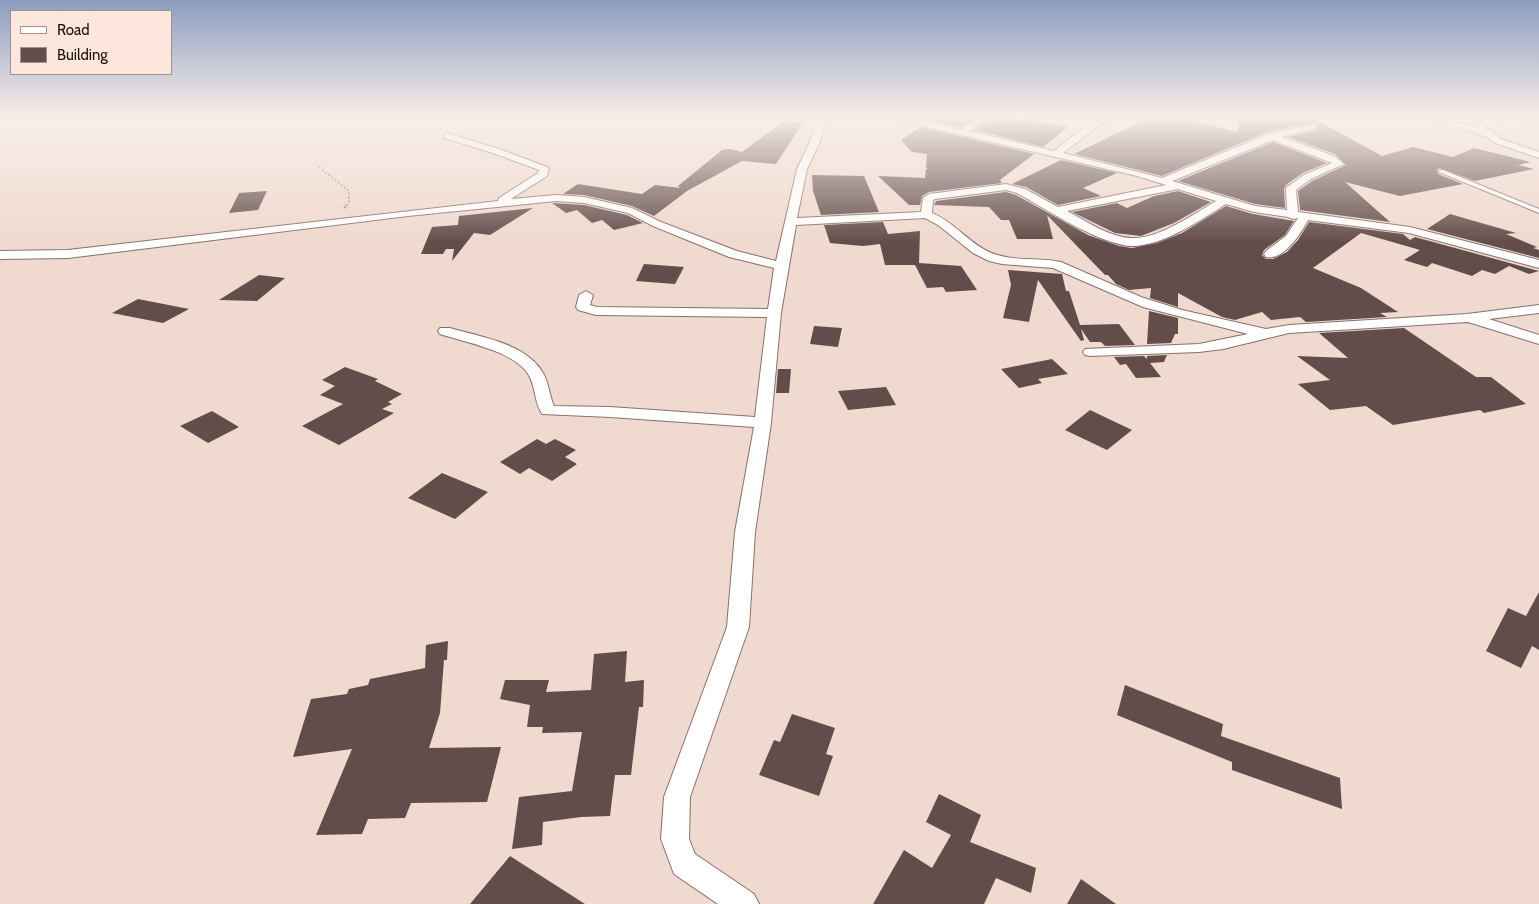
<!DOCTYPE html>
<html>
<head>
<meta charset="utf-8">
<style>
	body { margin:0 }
	#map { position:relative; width:1539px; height:904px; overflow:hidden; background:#f0d9ce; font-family:Cabin,sans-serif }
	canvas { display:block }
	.legend { position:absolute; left:10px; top:10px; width:162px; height:65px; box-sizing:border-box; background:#fde6db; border:1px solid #a29189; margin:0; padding:6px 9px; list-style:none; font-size:15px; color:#19120e }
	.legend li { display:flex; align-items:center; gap:10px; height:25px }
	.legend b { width:25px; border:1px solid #a29189 }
</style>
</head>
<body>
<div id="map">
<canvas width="1539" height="904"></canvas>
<ul class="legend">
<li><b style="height:6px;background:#fff"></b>Road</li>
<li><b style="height:14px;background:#634d4b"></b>Building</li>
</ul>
</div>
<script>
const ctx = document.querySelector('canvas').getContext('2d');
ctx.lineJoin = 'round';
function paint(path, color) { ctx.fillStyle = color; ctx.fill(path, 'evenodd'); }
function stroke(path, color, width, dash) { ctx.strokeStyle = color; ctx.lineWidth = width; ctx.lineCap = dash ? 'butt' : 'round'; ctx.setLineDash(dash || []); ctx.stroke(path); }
const building = new Path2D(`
	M939,117h40l-19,10 -28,-6z
	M993,117h17l58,10 -25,20 -69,-17z
	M1160,117h10l15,4 4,-1 49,12 1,-15h72l71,39 31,-9 40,10 21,-9 57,14 -13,3 16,4 -59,12 -36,-13 -2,2 1,4 25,10 -63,12 -55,-14 45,40 -90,-12 -2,-19 14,-10 34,-16 -11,-11 -47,-17 28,-7 2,-6 -2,-2 -49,10 -105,44 -88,-22 75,-36z
	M784,121l19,2 -27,41 -34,-3 -55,30 -33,25 -22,-10 -48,-11 -21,-1 15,-10 64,10 13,-9 25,3 -2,-2 44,-36 8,-1 12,3z
	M921,127l113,27 -34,26 2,3 -73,9 -7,4 -2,9h-11l-31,-29 47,2 1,-9h2l-2,-2 1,-13 -15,-2 -11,-12z
	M1273,142l54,21 -24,10 -17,12 -2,4 1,19 -30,-4 -77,-23z
	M1061,160l56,13 -34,15 18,8 -43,9 -32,-18 -14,-3z
	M812,175l52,1 15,36 -58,3 -8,-24z
	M267,191l-9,19 -29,3 10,-20z
	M1178,191l33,11 -37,21 -33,13 -26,-3 -43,-21 45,-9 10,5 27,-12z
	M1006,192l10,3 72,40 31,11 13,2 25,-5 25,-10 44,-27 27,8 41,7 -9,14 -21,15 -2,5 4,4h7l14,-7 11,-12 11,-18 94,12 7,6 5,-3 124,34 -10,3 -20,-8 -14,8 -13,-4 -10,6 -40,-13 -5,4 -23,-7 16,-10 -59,-17 -48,35 48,20 37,24 -18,1 7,4 -81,5 -6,-5 -29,3 -9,-8 -27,8 -13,-3 -44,-24v14l-28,-9 1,-10 -22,2 -13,-6 -8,-9h-3l-58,-60 6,24h-36l-8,-19h-8l-12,-13 -55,-2 2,-4z
	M552,203l32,2 43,10 16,8 -29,7 -12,-10 -10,3 -15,-13 -11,3z
	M533,208l-43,27 -16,-2 -22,28 2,-12h-8l-3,5h-22l11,-27 26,-2 1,-9z
	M1450,214l66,19 -10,1 31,13 -4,1 6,2v8l-112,-29z
	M883,222l5,12 32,-3 -1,32 42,3 16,24 -31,2 -3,-5 -16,1 -12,-23h-30l-5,-21 -17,2 -33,-3 -6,-18z
	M644,264l40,3 -9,17 -39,-3z
	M1008,270l54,4 4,17h3l11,34 39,-1 16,21 -30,1 -4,-4h-11l-9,-13 3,11 -3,1 -43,-61 -9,42 -26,-4 8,-33z
	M259,275l26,3 -28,23 -38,-1z
	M138,299l51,10 -26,14 -51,-10z
	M1149,311l29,7v16h-3l-4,9 -24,1z
	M814,326l28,2 -4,19 -28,-3z
	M1404,328l72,49h15l35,27 -42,9 -4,-3 -87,15 -27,-19 -36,4 -32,-26 32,-4 -33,-24 51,2 -29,-25z
	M1167,355l-3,7 -14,1 11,14 -25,1 -10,-14 -6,1 -6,-8 30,-1 3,3v-3z
	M1052,359l16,15 -30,5 4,4 -23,5 -18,-19z
	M345,367l33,12 -3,2 27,13 -14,8 4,2 -10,5 12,4 -55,32 -37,-19 41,-22 -23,-9 15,-9 -13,-6z
	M778,369h13l-2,24h-13z
	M886,387l10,18 -48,5 -10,-19z
	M1090,410l42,20 -25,20 -42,-20z
	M212,411l27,16 -31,16 -28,-17z
	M537,439l9,5 9,-5 21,11 -11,7 12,7 -25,17 -23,-13 -9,6 -20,-12z
	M442,473l46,19 -33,27 -47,-21z
	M1539,592v58l-7,-4 -11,22 -35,-17 22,-43 18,8z
	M448,641l-1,19h-3l-4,53 -11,35 72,-1 -14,55 -76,1 -6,15 -37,1 -6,15 -46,1 36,-86 -59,8 18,-58 36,-5 2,-5 19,-4 2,-6 55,-11 1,-23z
	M627,651l-2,31 19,-2 -1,27h-4l-8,68h-16l-5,41 -29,1 -38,5 -1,23 -30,4 7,-52 53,-6 10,-59 -40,1 1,-6h-16l3,-22 -30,-6 5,-19h44l-3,12 45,-2 3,-36z
	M1125,685l98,39 -2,12 119,42 2,31 -110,-39v-8l-115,-47z
	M792,714l43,14 -9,26 7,2 -14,40 -60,-21 15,-35 6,2z
	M939,794l42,21 -11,27 66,26 -5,25 -35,-15 -12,26h-111l31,-54 28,18 19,-33 -25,-13z
	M510,856l75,48h-115z
	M1081,879l35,25h-49z`);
const pathFar1 = new Path2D(`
	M319,167l30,24v11l-4,5`);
const path = new Path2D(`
	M344,208l2,-2`);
const service = new Path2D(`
	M1439,170h4l96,39v4l-100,-41z`);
const minor = new Path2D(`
	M819,117h8l-8,27 -12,25 -10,49 124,-6 2,-14 6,-4 77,-10 19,5 33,18 108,-22 -29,-9 -244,-57 -1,-2h13l55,12 22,-12h9l-22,14 85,20c20,-15 38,-34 63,-34l-1,2 -15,5 -38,29 99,25 106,-44 48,-10v4l-34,9 52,19 10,8 -33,15 -15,11 2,22 112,15 129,33v8l-130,-35 -101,-13c-7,13 -24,41 -42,37l-2,-3 2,-3 20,-15 12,-18 -5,1 -5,-2 -34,-5 -28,-8c-25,16 -63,42 -94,42 -32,-1 -86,-37 -115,-53l-11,-3 -71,9 -2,1 -1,13c22,9 36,29 57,39 22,10 49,5 72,10l80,35 41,13 84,19 23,-4 178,-11 72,-9v8l-50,6 50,16v9l-71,-22 -179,11 -66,16 -24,3 -109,4 -5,-1 -2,-3 2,-3 114,-5 49,-10 -105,-27 -90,-39 -51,-4 -13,-3 -16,-8 -35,-28 -13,-7 -129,7 -15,88 -10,110 -16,109 -6,95 -59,170 -1,42 6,15 59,40 5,10h-41l-44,-30 -13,-35 3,-42 63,-170 8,-95 19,-105 -144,-10 -68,-3c-8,-12 -6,-28 -14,-40 -14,-23 -64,-32 -88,-40l-2,-3 2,-3h10c30,9 76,15 93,45 6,10 6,22 11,33l56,1 145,10 12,-100 -171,-2 -18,-5 -2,-3 3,-12 7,-4 7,4 -3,10 7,2 171,2 6,-41 -45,-11 -76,-31 -25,-13 -44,-10 -28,-2 -148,15 -340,42 -68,1v-8l68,-1 430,-49 1,-3 39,-25 1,-3 -46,-17 -49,-15v-4l3,-1 52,16 48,18 2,2 -2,7 -36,23 45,-4 28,2 48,11 29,14 76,29 39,10 21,-92 12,-25zM1273,140l59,23 -28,12 -17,12 -1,2 1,21 -32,-4 -83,-25zM1178,189l38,12c-22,13 -59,39 -85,37 -22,-1 -45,-17 -64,-27z
	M1426,117h12l39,11 2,-6 10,-4 50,-1v4l-48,2 -5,4 15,12 38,13v6l-44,-15 -8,-6z`);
paint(building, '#634d4b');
stroke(service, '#877269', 2);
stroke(minor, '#877269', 2);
stroke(pathFar1, '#a9978e', 2, [2, 2]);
stroke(path, '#a9978e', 2.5, [2.5, 2.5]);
paint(service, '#fff');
paint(minor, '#fff');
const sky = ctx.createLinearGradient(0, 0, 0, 243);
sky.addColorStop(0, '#8b9dc0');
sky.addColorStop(0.48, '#f8eee9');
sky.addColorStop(1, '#f8eee900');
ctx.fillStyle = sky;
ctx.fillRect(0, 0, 1539, 243);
</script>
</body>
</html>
